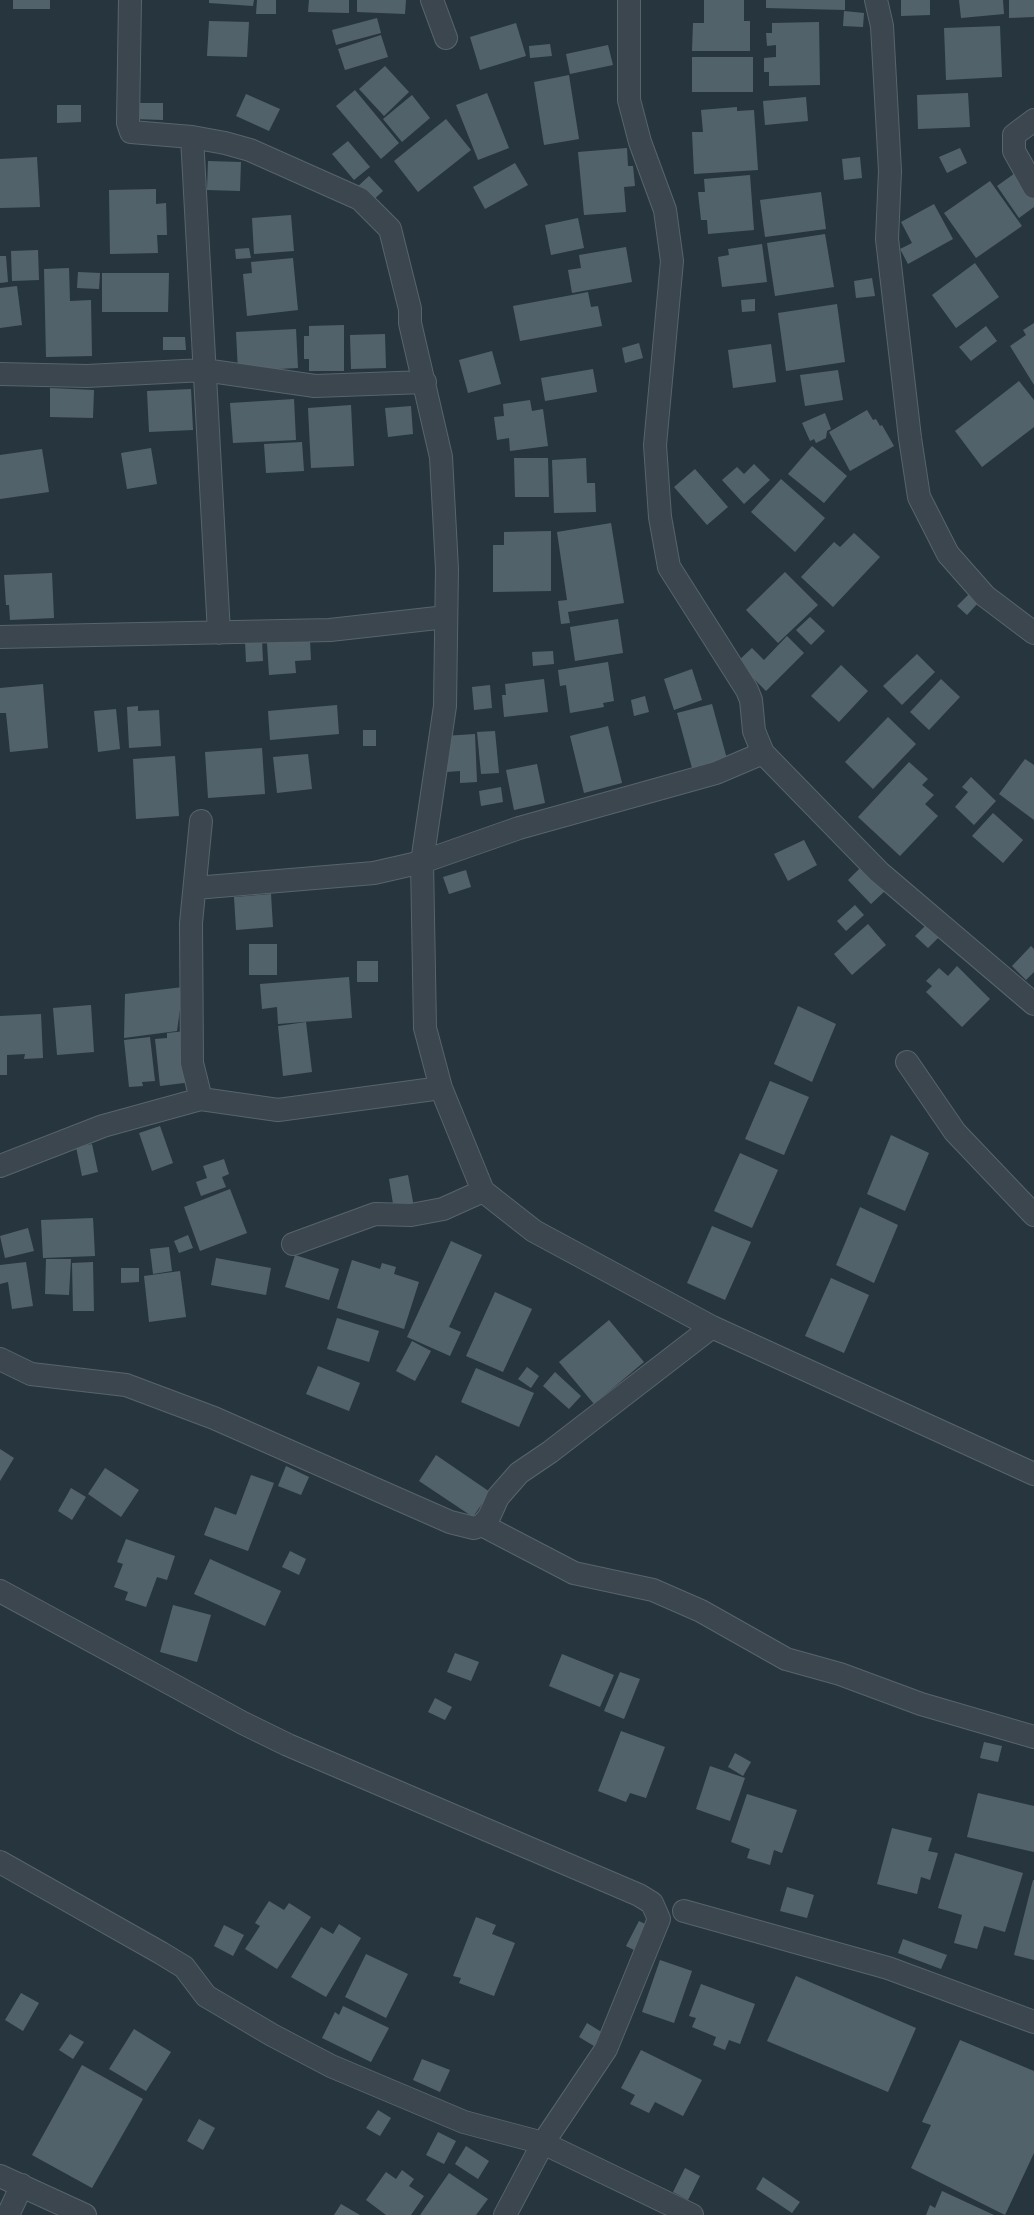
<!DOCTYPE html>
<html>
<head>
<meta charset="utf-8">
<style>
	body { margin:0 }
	canvas { display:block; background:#27353e }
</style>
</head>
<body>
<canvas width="1034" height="2215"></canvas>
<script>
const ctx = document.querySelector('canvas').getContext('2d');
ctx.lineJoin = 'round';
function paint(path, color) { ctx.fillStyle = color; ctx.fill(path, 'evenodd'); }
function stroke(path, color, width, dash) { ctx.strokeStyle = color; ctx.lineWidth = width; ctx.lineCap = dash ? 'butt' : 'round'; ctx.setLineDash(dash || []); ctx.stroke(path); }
const building = new Path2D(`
	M13,0h37v9h-37z
	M209,0h45l-1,6 -44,-3z
	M257,0h19v14h-20z
	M309,0h40v13l-41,-1z
	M357,0h49l-1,14 -48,-2z
	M704,0h40v21h6v30h-58l1,-28h11z
	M766,0h79v10l-79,-2z
	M901,0h29v15l-29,1z
	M959,0h44l1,14 -43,4z
	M1009,0h25v17l-25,1z
	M844,11l20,2 -1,14 -20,-1z
	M377,18l4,15 -45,12 -4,-15z
	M209,21l40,1 -2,35 -40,-1z
	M819,22l1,63 -51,1v-14h-5v-14l12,-1v-12l-9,1 -1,-13h6v-10z
	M516,23l10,33 -46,14 -10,-33z
	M1000,26l2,51 -56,3 -2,-52z
	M381,35l7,22 -43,13 -7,-21z
	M550,44l2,12 -22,2 -1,-12z
	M608,45l5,20 -43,9 -4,-20z
	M692,57h61v35h-61z
	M385,66l24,26 -25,24 -25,-27z
	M569,75l10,64 -35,6 -10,-63z
	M355,90l44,53 -18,16 -45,-53z
	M487,93l22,55 -31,12 -22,-55z
	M968,93l2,34 -52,2 -1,-34z
	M246,94l34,15 -11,22 -33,-15z
	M412,95l18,23 -28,24 -19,-23z
	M806,97l2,24 -43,4 -2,-24z
	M135,103h28v17l-28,-1z
	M57,105h24v17l-24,1z
	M737,107v4l17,-1 4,60 -64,4 -2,-42h11l-2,-22z
	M446,119l25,31 -53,42 -24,-31z
	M348,141l22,26 -16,13 -22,-26z
	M627,148l1,18h5l2,20 -11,1 2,25 -42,3 -6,-63z
	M960,148l7,15 -20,10 -8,-16z
	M37,157l3,50 -40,1v-49z
	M860,157l2,21 -18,2 -2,-21z
	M208,161l33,1 -1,29 -33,-1z
	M515,163l13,22 -43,24 -12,-22z
	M1018,171l16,22v14l-15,11 -22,-32z
	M750,175l4,55 -46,4 -1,-14h-6l-3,-28h7l-1,-13z
	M369,176l14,15 -13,12 -14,-15z
	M990,181l32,45 -46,32 -32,-45z
	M156,189v15l10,-1 1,32h-10l1,18 -48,1 -1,-64z
	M821,192l5,37 -61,8 -5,-37z
	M934,204l19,35 -45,25 -8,-15 12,-6 -11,-21z
	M291,215l3,36 -40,3 -2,-36z
	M578,218l6,30 -33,7 -6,-30z
	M825,234l9,53 -59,9 -8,-53z
	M762,244l5,38 -45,5 -4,-30 11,-2 -1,-6z
	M626,247l6,35 -60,11 -4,-23 13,-2 -2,-13z
	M249,248l2,10 -15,1 -1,-10z
	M38,250l1,30 -27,1 -1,-30z
	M0,256h6l2,26 -8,1z
	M293,258l5,52 -51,6 -4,-42 9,-1 -1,-11z
	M975,263l24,34 -43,31 -24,-33z
	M69,268l1,33 21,-1 1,56 -46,1 -2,-88z
	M78,272l22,1 -1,16 -22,-1z
	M102,273h67l-1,39h-66z
	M872,278l3,18 -19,2 -2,-17z
	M17,286l5,39 -22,3v-40z
	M588,292l3,15 7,-1 4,20 -82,15 -7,-35z
	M755,299v12l-13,1 -1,-12z
	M837,304l8,58 -59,9 -8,-58z
	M1034,323v62l-24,-39 16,-11 -3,-5z
	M344,325v46h-35v-12h-5v-23h5v-10z
	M986,326l11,15 -26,20 -12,-14z
	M296,329l2,39 -60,3 -2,-39z
	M385,334l1,34 -35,1 -1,-34z
	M163,337h22l1,13h-23z
	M639,343l4,15 -18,5 -3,-15z
	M771,344l5,38 -43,6 -5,-38z
	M492,351l9,33 -33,9 -9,-33z
	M593,369l4,23 -52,9 -4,-23z
	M838,370l5,30 -38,6 -5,-31z
	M1019,381l15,19v27l-52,40 -27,-36z
	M50,388l44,2 -1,28 -43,-1z
	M191,389l2,41 -44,2 -2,-41z
	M294,399l2,41 -63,3 -3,-40z
	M530,400l2,11 11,-2 5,37 -38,5 -1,-13 -12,2 -3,-23 10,-1 -1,-12z
	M351,405l3,61 -43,2 -3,-60z
	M411,406l2,28 -25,3 -3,-29z
	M867,410l6,10 3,-1 4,7 2,-1 12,21 -44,25 -21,-39z
	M825,413l6,16 -4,2 -1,7 -10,5 -2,-4 -4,2 -8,-18z
	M302,442l2,29 -38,2 -2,-29z
	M812,446l35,30 -23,27 -36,-29z
	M151,448l6,36 -30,5 -6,-36z
	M42,449l7,43 -49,7v-44z
	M514,458h34l1,39h-34z
	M586,458l1,25h8l1,29 -42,1 -2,-53z
	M754,464l16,16 -26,24 -22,-24 15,-13 7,7z
	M695,469l33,38 -21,18 -33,-38z
	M781,479l44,39 -30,34 -44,-40z
	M611,523l13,80 -56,9 2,11 -9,1 -3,-23 9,-1 -10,-68z
	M551,531v60l-58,1v-47h11v-13z
	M854,533l26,24 -47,50 -32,-30 33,-35 6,5z
	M785,572l33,33 -40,38 -32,-33z
	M52,573l2,45 -44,2 -1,-15h-3l-2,-30z
	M969,594l9,9 -11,12 -10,-9z
	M810,617l15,14 -14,14 -15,-15z
	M618,619l5,34 -48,8 -5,-34z
	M787,636l17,17 -38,38 -29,-29 15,-14 12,12z
	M262,640l1,21 -17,1 -1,-21z
	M310,640l1,20 -16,1 1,12 -27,2 -2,-32z
	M553,651l1,13 -21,2 -1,-14z
	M917,654l18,18 -33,33 -19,-19z
	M608,662l6,39 -11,2 1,4 -34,6 -4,-28 -6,1 -2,-16z
	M841,665l27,26 -29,31 -28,-26z
	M692,669l10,31 -28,10 -10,-31z
	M544,679l4,33 -44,5 -2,-22h4l-1,-11z
	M941,679l19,18 -31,33 -19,-18z
	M43,684l5,64 -38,4 -4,-39h-6v-25z
	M490,685l2,23 -18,2 -2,-23z
	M645,696l4,16 -15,4 -3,-16z
	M712,704l15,55 -35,9 -15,-55z
	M337,705l2,29 -69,6 -2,-29z
	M138,706v5l21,-1 2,36 -32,2 -2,-41z
	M116,709l4,40 -22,3 -4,-41z
	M888,717l28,27 -43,45 -28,-27z
	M608,726l14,57 -38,10 -14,-57z
	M363,730h13v16h-13z
	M495,731l4,42 -18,1 -4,-42z
	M475,734l2,48 -17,1v-12l-14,1 -2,-36z
	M262,748l3,46 -57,4 -3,-46z
	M308,754l4,35 -35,4 -4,-36z
	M175,756l4,60 -43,3 -3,-60z
	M1025,759l9,6v55l-35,-26z
	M909,762l19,17 -6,6 12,10 -9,9 13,12 -38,40 -42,-39z
	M537,764l8,39 -31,7 -8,-40z
	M971,777l25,24 -22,24 -19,-18 13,-15 -6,-5z
	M501,787l2,15 -22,4 -2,-15z
	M993,813l30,27 -20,23 -31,-27z
	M804,840l13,25 -29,16 -14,-27z
	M862,866l24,24 -15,14 -23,-24z
	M466,870l5,17 -22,7 -6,-17z
	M271,894l2,33 -37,3 -2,-33z
	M855,905l9,10 -18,16 -9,-10z
	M868,924l18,21 -34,30 -18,-21z
	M926,925l13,12 -11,11 -13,-12z
	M249,944h28v31h-28z
	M1031,946l3,3v23l-8,8 -14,-14z
	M357,961h21v21h-21z
	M957,966l33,33 -28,28 -36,-35 6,-6 -6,-5 13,-13 9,8z
	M349,977l3,41 -74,6 -1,-17 -15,2 -2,-25z
	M183,987l-6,44 -53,7 1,-44z
	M91,1005l3,47 -37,3 -4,-47z
	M798,1006l38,18 -24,58 -38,-18z
	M41,1014l2,44 -19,1 1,-5 -18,1v20h-7v-59z
	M306,1022l6,50 -29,4 -5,-50z
	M186,1031l6,51 -32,4 -5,-47 12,-1v-5z
	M150,1037l5,44 -13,1 1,4 -14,1 -5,-47z
	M770,1081l39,16 -25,58 -39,-16z
	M160,1126l13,37 -21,8 -13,-38z
	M891,1135l38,18 -24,58 -38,-17z
	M92,1144l6,28 -16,4 -6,-29z
	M740,1153l38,17 -26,58 -38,-17z
	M224,1159l5,15 -7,3 4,10 -25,9 -5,-14 11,-4 -4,-12z
	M408,1175l6,32 -20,3 -5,-31z
	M230,1189l17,44 -47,18 -16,-44z
	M860,1207l38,18 -24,58 -38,-18z
	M93,1218l2,38 -52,2 -2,-38z
	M712,1226l39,16 -26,58 -38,-17z
	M28,1228l6,23 -29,7 -5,-22z
	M188,1235l5,13 -14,5 -5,-12z
	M451,1241l31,14 -33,72 12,5 -11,24 -43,-19z
	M169,1247l3,24 -19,3 -3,-25z
	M295,1255l44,14 -10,31 -44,-13z
	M216,1258l55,10 -5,27 -55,-10z
	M46,1259h25l-2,36 -24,-1z
	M352,1260l28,9 2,-6 14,4 -2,7 25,8 -15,47 -67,-21z
	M26,1262l7,44 -21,3 -4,-27 -8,2v-19z
	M93,1262l1,49h-21l-1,-48z
	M121,1268h18v14l-18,1z
	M180,1271l6,46 -37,5 -5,-46z
	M831,1278l38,17 -25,58 -39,-17z
	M495,1292l37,17 -29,63 -37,-16z
	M337,1318l42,13 -10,31 -42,-13z
	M609,1320l35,42 -50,42 -35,-42z
	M412,1341l19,10 -16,30 -19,-10z
	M318,1366l42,17 -11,28 -43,-17z
	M527,1367l12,9 -8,12 -13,-9z
	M476,1368l58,25 -15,34 -58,-25z
	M555,1372l26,24 -12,13 -26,-23z
	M0,1449l14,9 -14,23z
	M436,1455l54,37 -17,25 -54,-36z
	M286,1466l23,11 -8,18 -23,-9z
	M105,1468l34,22 -18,27 -33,-23z
	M251,1475l23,8 -26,68 -44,-16 11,-28 21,8z
	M71,1488l15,9 -14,23 -14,-9z
	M126,1539l49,17 -8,24 -10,-3 -11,30 -21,-7 3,-8 -14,-5 9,-23 -6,-2z
	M290,1551l16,8 -7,16 -17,-8z
	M210,1559l71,32 -16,35 -71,-32z
	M173,1605l38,10 -14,47 -37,-10z
	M455,1653l24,9 -8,19 -24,-9z
	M562,1654l52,21 -14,32 -51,-21z
	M620,1672l20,7 -16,40 -20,-8z
	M435,1698l17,9 -7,13 -17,-8z
	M621,1731l44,16 -19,51 -16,-5 -4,9 -28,-11z
	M984,1742l18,4 -4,16 -18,-4z
	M735,1753l16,9 -8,14 -15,-9z
	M710,1766l35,12 -15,43 -34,-12z
	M978,1793l56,13v46l-67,-15z
	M747,1794l50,16 -15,43 -8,-3 -4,15 -23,-7 3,-9 -19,-7z
	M892,1828l40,10 -4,13 10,2 -8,27 -9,-3 -4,17 -40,-10z
	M955,1853l68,20 -18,59 -21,-6 -7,23 -23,-6 8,-28 -24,-7z
	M1033,1880h1v80l-20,-5z
	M787,1887l27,8 -7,23 -27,-7z
	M269,1901l15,9 5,-7 22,14 -34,52 -32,-20 15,-23 -5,-3z
	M476,1917l20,8 -4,9 23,9 -21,53 -35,-13 2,-5 -8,-2z
	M639,1921l14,7 -13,25 -14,-7z
	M339,1924l22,14 -35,59 -35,-20 30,-50 12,7z
	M224,1925l20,10 -11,21 -19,-10z
	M903,1939l44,16 -6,14 -43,-16z
	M366,1954l42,20 -22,44 -41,-21z
	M660,1960l32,11 -18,52 -32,-11z
	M796,1976l120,52 -28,64 -121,-51z
	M701,1984l54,20 -15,40 -11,-4 -4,10 -12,-5 3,-8 -24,-10 4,-9 -7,-2z
	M21,1993l18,10 -16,28 -18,-11z
	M343,2006l46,22 -18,34 -49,-24 13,-26 4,3z
	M587,2023l16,10 -9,13 -15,-9z
	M134,2029l37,23 -25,39 -37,-22z
	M70,2034l14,8 -11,17 -14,-9z
	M960,2040l74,31v82l-29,62 -94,-47 20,-43 -9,-3z
	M641,2050l61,30 -19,36 -28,-14 -6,11 -19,-9 5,-9 -14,-7z
	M422,2059l28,11 -10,22 -27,-12z
	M82,2065l61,34 -51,89 -60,-33z
	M378,2110l13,8 -11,18 -14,-8z
	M199,2119l16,9 -12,22 -16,-9z
	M438,2132l18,9 -12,23 -18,-9z
	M466,2146l23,15 -11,18 -23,-15z
	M685,2168l15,8 -12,24 -15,-8z
	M402,2170l12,9 -5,7 15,10 -13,19h-25l-20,-15 20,-28 10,7z
	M449,2173l39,26 -12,16h-56z
	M763,2177l37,25 -8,11 -36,-24z
	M942,2191l52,24h-68l4,-10 5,3z
	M341,2204l19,11h-26z`);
const minor = new Path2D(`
	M130,0l-2,123 3,9 61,5 33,6 25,7 110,49 30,30 20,80v14l31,134 6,112 -2,137 -23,156 3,166 16,60 42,103 51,40 178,96 322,147
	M432,0l14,38
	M629,0v100l11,42 25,68 7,51 -17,184 5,72 9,50 78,123 4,10 3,31 9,22 116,119 155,132
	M876,0l6,26 8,145 -3,68 23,199 9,59 29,57 37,42 49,37
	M1034,120l-20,15v16l20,36
	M192,137l27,496
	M0,374l87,2 117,-6 111,16 110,-4
	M0,637l330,-7 116,-13
	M201,821l-10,102 1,140 9,36 77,11 163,-22
	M195,888l179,-15 48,-11 97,-34 197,-55 47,-20
	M907,1062l48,70 79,83
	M0,1166l103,-40 98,-27
	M293,1244l82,-30 36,1 32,-6 40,-18
	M0,1359l31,15 95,11 88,33 236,104 24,6 8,-3 7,-8 9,-20 21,-24 31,-21 162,-125
	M482,1525l92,48 79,17 48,21 85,48 54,15 81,30 113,33
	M0,1591l243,132 45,22 351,150 13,8 7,16 -53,130 -63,94 -38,72
	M0,1862l161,91 23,14 22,29 66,39 59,31 133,56 79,21 149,72
	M684,1911l204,57 146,54
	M0,2176l85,39
	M8,2215l14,-30`);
paint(building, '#52626b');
stroke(minor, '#58646c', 24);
stroke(minor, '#3b464e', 22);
</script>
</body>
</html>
